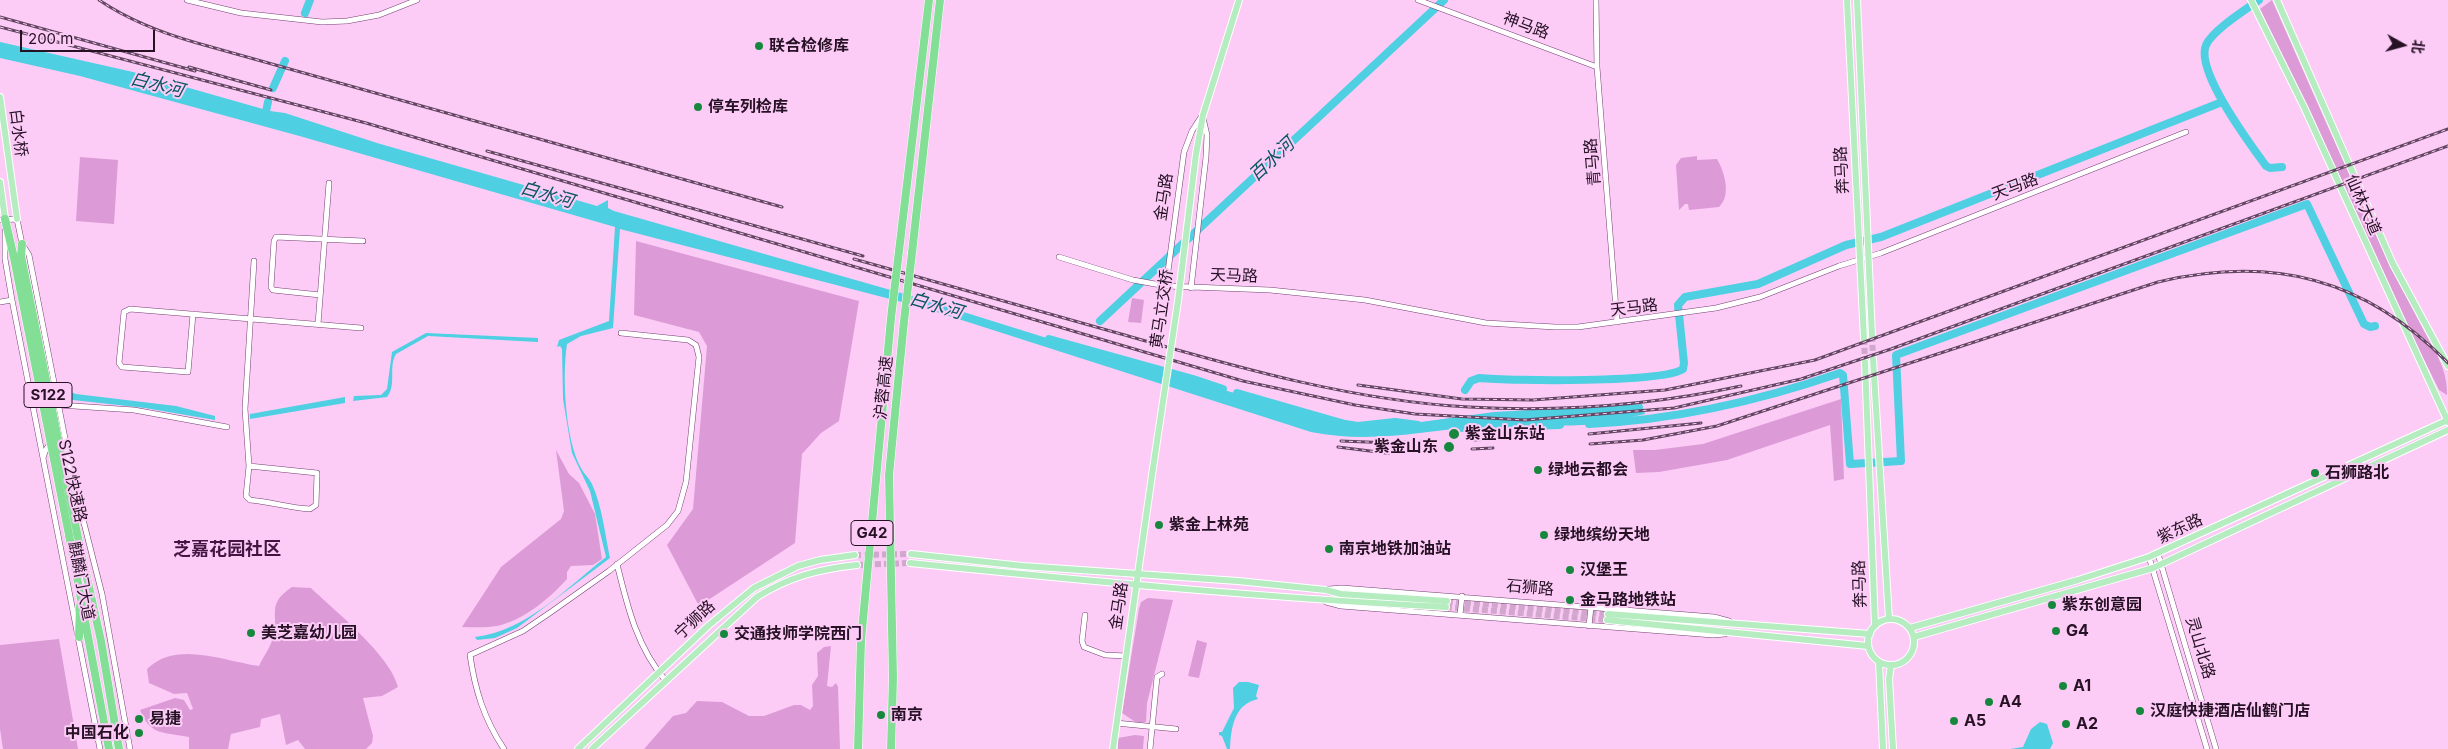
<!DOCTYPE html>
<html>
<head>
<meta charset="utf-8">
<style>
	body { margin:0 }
	#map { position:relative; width:2448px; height:749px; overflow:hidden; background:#fcccf7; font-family:Inter,"Noto Sans SC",sans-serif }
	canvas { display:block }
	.north { position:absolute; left:2378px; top:20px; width:50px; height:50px; -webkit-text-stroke:4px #fcccf7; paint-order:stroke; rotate:97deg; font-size:14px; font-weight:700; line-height:20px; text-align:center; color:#261125 }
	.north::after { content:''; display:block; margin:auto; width:18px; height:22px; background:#261125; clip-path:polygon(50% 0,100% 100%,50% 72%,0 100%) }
	.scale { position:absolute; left:20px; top:30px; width:135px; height:22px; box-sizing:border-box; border:2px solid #261125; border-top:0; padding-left:6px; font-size:15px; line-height:18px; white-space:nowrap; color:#261125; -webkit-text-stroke:4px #fcccf7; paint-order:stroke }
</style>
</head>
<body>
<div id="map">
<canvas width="2448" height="749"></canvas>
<div class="north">北</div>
<div class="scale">200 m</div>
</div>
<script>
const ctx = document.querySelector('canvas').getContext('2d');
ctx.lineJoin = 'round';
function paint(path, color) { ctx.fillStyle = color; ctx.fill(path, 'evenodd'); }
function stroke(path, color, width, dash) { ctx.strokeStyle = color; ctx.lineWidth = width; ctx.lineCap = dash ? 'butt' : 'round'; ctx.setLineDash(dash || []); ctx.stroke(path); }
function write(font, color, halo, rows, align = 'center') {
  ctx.font = font + ' Inter,"Noto Sans SC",sans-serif'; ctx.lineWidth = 4; ctx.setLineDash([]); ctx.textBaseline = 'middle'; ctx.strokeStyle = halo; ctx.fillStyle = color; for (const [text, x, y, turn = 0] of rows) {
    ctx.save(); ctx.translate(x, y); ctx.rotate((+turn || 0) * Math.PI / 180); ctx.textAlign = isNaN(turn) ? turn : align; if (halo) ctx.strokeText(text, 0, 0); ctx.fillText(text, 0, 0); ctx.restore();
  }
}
const green = new Path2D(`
	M2272,0c47,106 93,213 145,317 12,26 31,48 30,78l-8,-5 -54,-110 -45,-103 -80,-168z
	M1697,156v4l20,-1c7,12 15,36 2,48l-30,3 -1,-6h-3l-6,6 -3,-45 5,-7z
	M80,157l38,3 -4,64 -38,-3z
	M636,241l223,60 -20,120 -18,12 -19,21 -7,89 -96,63 -32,-61 26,-36 14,-163 -8,-14 -65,-17z
	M1132,298l12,2 -3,23 -13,-1z
	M1841,399l3,80 -10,2 -4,-56 -103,35 -68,12 -23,1 -3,-23h22l48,-6z
	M556,450l13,24 10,9 16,31 7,45 -9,6 -22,1 -4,6v7c-18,20 -43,41 -70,47 -11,2 -24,1 -35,1l39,-60 60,-48 3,-8z
	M292,587l19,1c23,22 80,68 87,99l-16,9 -19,2 10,38 -1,7 -6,6h-61l-7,-9 -12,5 -6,-31 -19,5 -1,8 -29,7 -3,15h-39v-12c-25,-5 -39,-1 -49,-27l35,-12 9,2 6,10 3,-1 -6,-16 -13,1 -25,-11 -2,-14c29,-29 76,-8 112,-3 4,-9 11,-18 14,-28 7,-24 -8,-33 19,-51z
	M1148,598l25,2 -26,103 -1,19 -9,1 -15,-10 17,-104 2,-7z
	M59,639l19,110h-75l-3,-20v-84z
	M1197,640l10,3 -8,35 -11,-2z
	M831,646l-4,40 5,1 4,-4 2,4 2,62h-196l29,-33 13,-3 11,-12 25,1 27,14h15l30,-11h7l9,5 3,-4 -1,-21 6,-9 -1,-23 7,-6z
	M1135,735l9,1 -1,13h-25v-11z`);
const water = new Path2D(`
	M0,42l133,30 137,39 15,2 92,30 220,63 11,-6v8l6,3 308,88 163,51 257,74 30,3 27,-2 95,-13 148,-8 3,10c-21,5 -42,10 -63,11 -34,2 -67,-2 -100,1 -60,5 -110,18 -171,6l-390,-125 -301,-78 -7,99 -32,8 -14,8c-5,32 -2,95 14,124 3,6 8,10 11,16 10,22 13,50 18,74l-93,70 -22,10 -18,2 -2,-3c50,-5 93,-50 131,-80l-16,-66 -18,-38 -9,-54 -1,-50 -2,-3 -3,1 2,-7 50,-19 6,-94 -312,-90 -223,-61 -80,-18z
	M426,333l112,5v4l-110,-6 -32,18c-8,13 1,31 -9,43l-34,4 1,-5 27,-1 6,-6 5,-37z
	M62,389l14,5 100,12 39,10v4l-70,-12 -72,-8 -11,-6z
	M345,397v6l-95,16v-5z
	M1239,682h9l11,3 -3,11 2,3c-24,5 -27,29 -28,50h-3l-5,-13 -3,-1v-3h3l12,-24 -1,-20z
	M2040,722l7,2 6,19 -3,6h-40l13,-2 8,-18z`);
const river = new Path2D(`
	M2259,0c-14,10 -46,30 -53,45 -11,26 44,99 60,121l4,2 12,-1
	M305,13l5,-13
	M273,88l12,-27
	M265,116l3,-14
	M1100,321l344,-321
	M1049,339l144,40 30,10
	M1465,390l6,-9 8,-3c31,3 184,5 204,-9l1,-6 -6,-58 7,-8 73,-13 88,-39 35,-8 341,-135
	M1237,393l108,31 13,2 37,-4 23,3
	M1589,424c86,-4 170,-23 251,-51l3,2 7,89 51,-3 -5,-106 411,-151 57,120 6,3 5,-1
	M1459,428l101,-3`);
const majorTunnel = new Path2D(`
	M1872,336l1,23
	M1864,339l1,23
	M855,555l56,-1
	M857,565l53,-2
	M1447,601l161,13
	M1446,607l161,13`);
const minor = new Path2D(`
	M187,0l54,13 81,9 25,-1 32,-6 38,-15
	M1418,0l179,67
	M1596,0l1,67 20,255
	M0,220l17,-1 5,25 7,11 45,229 28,110 28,155
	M5,231v28l7,41 88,449
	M1059,257l74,23 33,6 104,4 48,5 47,5 121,23 69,4h23l138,-19 44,-11 79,-31 42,-13 305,-121
	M1166,286l18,-134 8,-21 9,-14
	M1191,288l15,-131 1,-22 -4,-17
	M320,295l-47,-5 -2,-3 3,-46 2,-4 87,4
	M0,302l12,-2
	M193,314l-5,58 -66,-5 -3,-4 5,-51 6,-3 231,19
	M318,324l11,-141
	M59,405l75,5 93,17
	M43,458c2,-7 4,-13 11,-17l7,3
	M249,466l68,7 -1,32 -6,4c-20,-1 -39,-7 -60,-9l-4,-4 3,-30 -4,-57 9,-148
	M2158,554l58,195
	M2149,557l58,192
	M617,564c10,41 20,84 49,117
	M1329,589l13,-1 372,29 15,4
	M1326,602l15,4 372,29 12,-1
	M1085,615l-3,26 2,6 21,8 21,1
	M1460,615l2,-19
	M1589,626l2,-19
	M1116,723l60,6
	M504,749c-20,-30 -29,-59 -34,-94l53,-24 28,-19 58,-41 58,-46 11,-14 8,-29 13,-125 -3,-12 -8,-5 -67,-7
	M1150,749l7,-72 5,-3`);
const major = new Path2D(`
	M1847,0l17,339
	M1857,0l15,336
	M2251,0l53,107 144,315
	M2277,0l116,264 55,102
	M0,97l17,122
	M1196,154l7,-39 36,-115
	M0,182l5,37
	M1873,359l16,260
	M1865,362l10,264
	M911,554l112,12 215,15 88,9 15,4 106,7
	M910,563c178,18 357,35 536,44
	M1608,614l262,20
	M1868 642a23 23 0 1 1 46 0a23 23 0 1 1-46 0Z
	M1607,620l261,26
	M1910,628l168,-48 71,-23 299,-137
	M1914,637l239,-69 295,-138
	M1879,662l4,87
	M1891,665l-2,14 4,70
	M578,749l130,-123 46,-38 44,-22 22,-6 35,-5
	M592,749l165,-152c32,-20 62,-28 100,-32
	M1113,749l40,-281`);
const highway = new Path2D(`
	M5,219l9,39
	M899,251l30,-251
	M912,253l28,-253
	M21,256l1,-12
	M77,533l24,108 18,108
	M69,535l40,214
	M79,637l1,-31
	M858,749l3,-108 30,-323
	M891,749l2,-71 -4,-203 15,-154`);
const rail = new Path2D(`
	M99,0c31,21 63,33 98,43l585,164
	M0,17l195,54
	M0,27l366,96 877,258 112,24 60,9 110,6 149,-12 127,-29 90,-30 557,-203
	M189,67l82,23
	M487,151l376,105
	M854,259c89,25 178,50 267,75 112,32 231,67 348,73 90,5 184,-2 272,-21
	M1358,385l104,14 71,1 132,-10 150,-30 633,-231
	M1589,434l112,-11
	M1472,440l21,-1
	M1341,441l51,2 36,-2
	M1590,444l53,-4 74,-14 441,-144c114,-27 207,-4 290,81
	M1338,447l48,6 43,-2
	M1472,449l21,-1`);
const majorBridge = new Path2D(`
	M1153,468l25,-167 18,-147`);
const highwayBridge = new Path2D(`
	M21,256l56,277
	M14,258l55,277
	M891,318l8,-67
	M904,321l8,-68`);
const markers = [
	[759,46,5,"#18873e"],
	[698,107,5,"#18873e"],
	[1454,434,6,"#18873e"],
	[1449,447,6,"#18873e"],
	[1538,470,5,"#18873e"],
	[2315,473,5,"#18873e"],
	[1159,525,5,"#18873e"],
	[1544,535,5,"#18873e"],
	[1329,549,5,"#18873e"],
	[1570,570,5,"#18873e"],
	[1570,600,5,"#18873e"],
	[2052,605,5,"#18873e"],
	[2056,631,5,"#18873e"],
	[251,633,5,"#18873e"],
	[724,634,5,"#18873e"],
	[2063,686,5,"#18873e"],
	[1989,702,5,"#18873e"],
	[2140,711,5,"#18873e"],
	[881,715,5,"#18873e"],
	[139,719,5,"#18873e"],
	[1954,721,5,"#18873e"],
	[2066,724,5,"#18873e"],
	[139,733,5,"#18873e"]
];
const shields = [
	[48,395,48],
	[872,533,42]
];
const shieldNames = [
	["S122",48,395],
	["G42",872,533]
];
const streetNames = [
	["神马路",1526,26,20],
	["白水桥",18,133,83],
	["青马路",1593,162,-95],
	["奔马路",1842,170,-93],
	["天马路",2015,187,-21],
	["金马路",1164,197,-82],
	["仙林大道",2363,205,66],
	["天马路",1234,276,2],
	["天马路",1634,308,-7],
	["黄马立交桥",1162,309,-82],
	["沪蓉高速",884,388,-84],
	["S122快速路",72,481,78],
	["紫东路",2180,529,-25],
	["麒麟门大道",81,581,79],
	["奔马路",1860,584,-92],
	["石狮路",1530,588,5],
	["金马路",1119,606,-82],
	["宁狮路",695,620,-43],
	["灵山北路",2200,648,73]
];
const poiNames = [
	["联合检修库",769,46],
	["停车列检库",708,107],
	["紫金山东站",1465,434],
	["紫金山东",1438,447,"right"],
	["绿地云都会",1548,470],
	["石狮路北",2325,473],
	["紫金上林苑",1169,525],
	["绿地缤纷天地",1554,535],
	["南京地铁加油站",1339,549],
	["汉堡王",1580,570],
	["金马路地铁站",1580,600],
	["紫东创意园",2062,605],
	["G4",2066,631],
	["美芝嘉幼儿园",261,633],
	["交通技师学院西门",734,634],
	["A1",2073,686],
	["A4",1999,702],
	["汉庭快捷酒店仙鹤门店",2150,711],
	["南京",891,715],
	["易捷",149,719],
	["A5",1964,721],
	["A2",2076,724],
	["中国石化",129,733,"right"]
];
const waterNames = [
	["白水河",157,85,14],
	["百水河",1272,160,-43],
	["白水河",547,195,16],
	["白水河",936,306,16]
];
const neighbourhoodNames = [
	["芝嘉花园社区",227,550]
];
paint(green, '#dc9bd7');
paint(water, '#4ecfe2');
stroke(river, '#4ecfe2', 8);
stroke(majorTunnel, '#d1a7cd', 6, [6, 3]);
stroke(minor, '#734070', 6);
stroke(major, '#fff', 8);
stroke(highway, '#fff', 9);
stroke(minor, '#fff', 5);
stroke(major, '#b5ecc0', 6);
stroke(highway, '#84df96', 8);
stroke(rail, '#634661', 3);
stroke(rail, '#fcccf7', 1, [4]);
stroke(majorBridge, '#fff', 8, []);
stroke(highwayBridge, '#fff', 9, []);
stroke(majorBridge, '#b5ecc0', 6);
stroke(highwayBridge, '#84df96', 8);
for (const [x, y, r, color] of markers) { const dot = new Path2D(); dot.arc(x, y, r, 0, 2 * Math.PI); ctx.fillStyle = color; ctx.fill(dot); stroke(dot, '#fcccf7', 2); }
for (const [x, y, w] of shields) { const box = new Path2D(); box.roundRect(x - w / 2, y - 12.5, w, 25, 4); ctx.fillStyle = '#fcccf7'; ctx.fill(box); stroke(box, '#261125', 1); }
write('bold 15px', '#261125', null, shieldNames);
write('16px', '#261125', '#fcccf7', streetNames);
write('bold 16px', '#261125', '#fcccf7', poiNames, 'left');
write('italic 18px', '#095660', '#fcccf7', waterNames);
write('bold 18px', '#441442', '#fcccf7', neighbourhoodNames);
</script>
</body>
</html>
